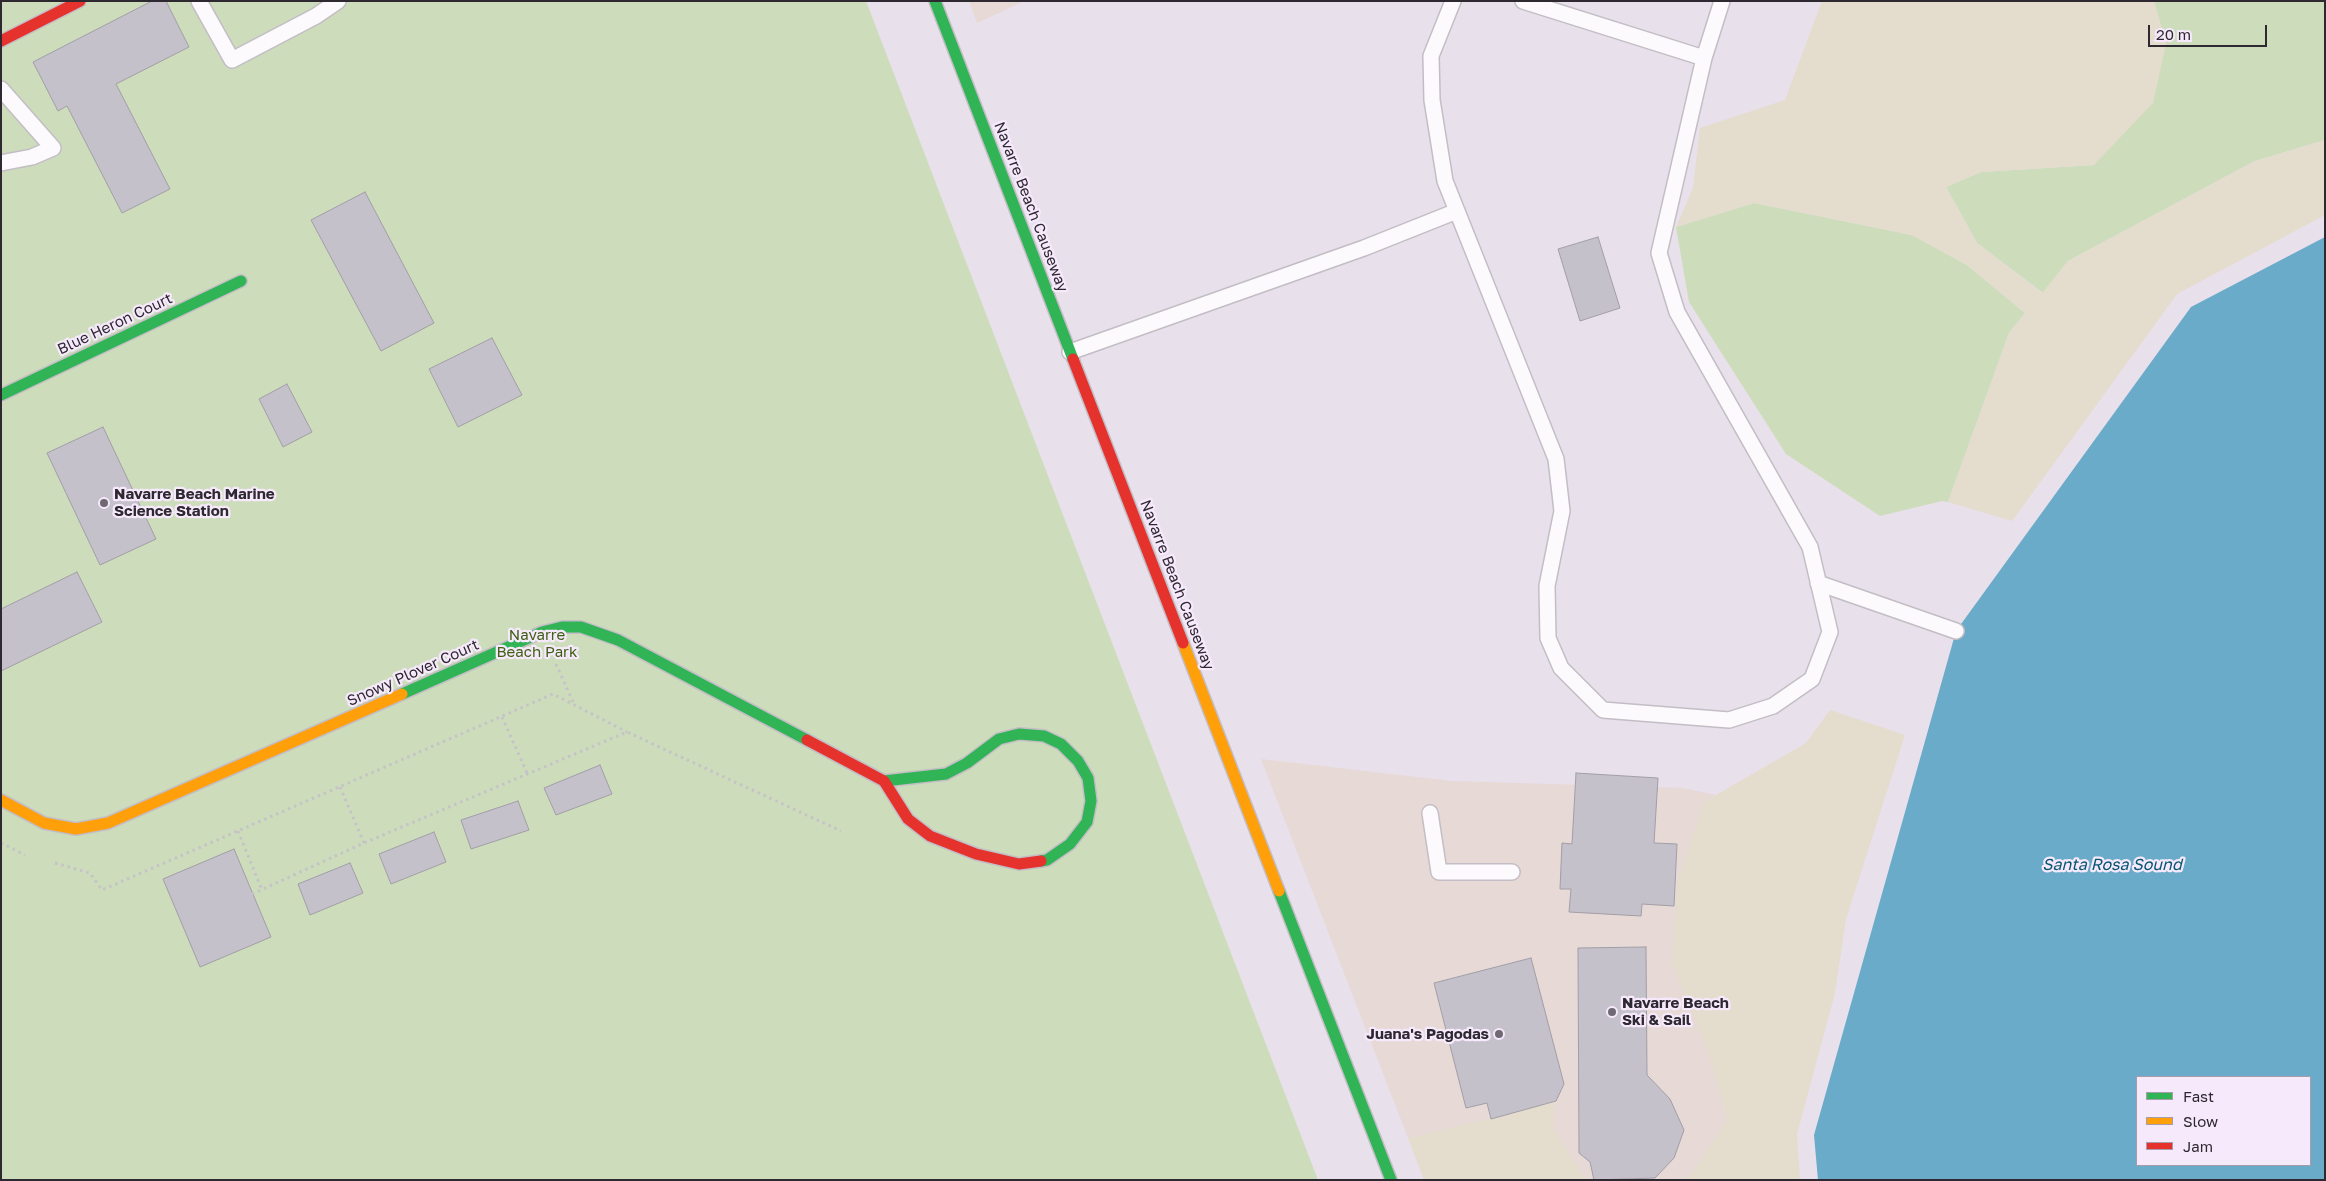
<!DOCTYPE html>
<style>
body{margin:0}
#map{position:relative;width:2326px;height:1181px;overflow:hidden;background:#e8e0eb;font-family:"Golos Text",sans-serif}
canvas{display:block}
.frame{position:absolute;inset:0;border:2px solid #2e2930;pointer-events:none}
.legend{position:absolute;left:2136px;top:1076px;width:175px;height:90px;box-sizing:border-box;background:#f6e9fc;border:1px solid #a69caa;margin:0;padding:6px 9px;list-style:none;font-size:15px;color:#2e2930}
.legend li{display:flex;align-items:center;gap:10px;height:25px}
.legend b{width:25px;border:1px solid #a69caa}
.scale{position:absolute;left:2148px;top:25px;width:119px;height:22px;box-sizing:border-box;border:2px solid #2e2930;border-top:0;padding-left:6px;font-size:15px;line-height:18px;white-space:nowrap;color:#2e2930;-webkit-text-stroke:4px #f6e9fc;paint-order:stroke}
</style>
<div id="map">
<canvas width="2326" height="1181"></canvas>
<div class="frame"></div>
<ul class="legend">
<li><b style="height:6px;background:#30b455"></b>Fast</li>
<li><b style="height:6px;background:#ff9f0a"></b>Slow</li>
<li><b style="height:6px;background:#e5322d"></b>Jam</li>
</ul>
<div class="scale">20 m</div>
</div>
<script>
const context = document.querySelector('canvas').getContext('2d');
context.lineJoin = 'round';
function fillPath(path, color) {
  context.fillStyle = color;
  context.fill(path, 'evenodd');
}
function shape(rows) {
  const path = new Path2D();
  for (const r of rows) {
    path.moveTo(r[0], r[1]);
    for (let i = 2; i < r.length; i += 2) path.lineTo(r[i], r[i + 1]);
  }
  return path;
}
function trace(path, color, width, dash) {
  context.strokeStyle = color;
  context.lineWidth = width;
  context.lineCap = dash ? 'butt' : 'round';
  context.setLineDash(dash || []);
  context.stroke(path);
}
function drawText(font, color, halo, rows, align = 'center') {
  context.font = font + ' "Golos Text",sans-serif';
  context.lineWidth = 4.5;
  context.setLineDash([]);
  context.textBaseline = 'middle';
  context.strokeStyle = halo;
  context.fillStyle = color;
  for (const [text, x, y, turn = 0] of rows) {
    context.save();
    context.translate(x, y);
    context.rotate((+turn || 0) * Math.PI / 180);
    context.textAlign = isNaN(turn) ? turn : align;
    if (halo) context.strokeText(text, 0, 0);
    context.fillText(text, 0, 0);
    context.restore();
  }
}
fillPath(shape([
 [969,1,1025,1,977,23],
 [1261,759,1452,781,1683,788,1716,795,1704,802,1708,1051,1727,1120,1687,1180,1586,1180,1553,1127,1555,1102,1408,1138]
]), '#e7d9d6');
fillPath(shape([
 [1,1,866,1,1318,1180,1,1180],
 [2154,1,2325,1,2325,140,2255,161,2068,261,2043,293,1977,243,1946,187,1981,172,2094,165,2166,44],
 [1754,203,1912,235,1967,265,2025,313,2009,333,1948,502,1942,501,1880,516,1786,454,1689,302,1676,227]
]), '#cdddbb');
fillPath(shape([
 [1822,1,2154,1,2166,44,2153,103,2094,165,1981,172,1946,187,1977,243,2042,293,2068,261,2255,161,2325,140,2325,215,2177,294,2012,521,1948,502,2009,333,2025,313,1967,265,1912,235,1754,203,1676,227,1693,188,1700,128,1785,100],
 [1830,710,1905,735,1846,919,1835,993,1797,1134,1800,1180,1687,1180,1727,1120,1708,1051,1672,965,1677,882,1704,802,1806,743],
 [1555,1102,1553,1127,1586,1180,1424,1180,1408,1138]
]), '#e4dccc');
fillPath(shape([
 [2325,237,2325,1180,1818,1180,1814,1135,1956,631,2191,307],
 [2137,1077,2310,1077,2310,1165,2137,1165]
]), '#69abc9');
const building = shape([
 [152,1,166,1,189,47,116,84,170,189,122,213,67,106,58,111,33,62,152,1],
 [365,192,434,323,381,351,311,220,365,192],
 [1598,237,1620,308,1580,321,1558,249,1598,237],
 [492,338,522,395,458,427,429,369,492,338],
 [287,384,312,432,283,447,259,399,287,384],
 [103,427,156,539,100,565,47,453,103,427],
 [77,572,102,622,1,671,1,609,77,572],
 [600,765,612,794,556,815,544,788,600,765],
 [1576,773,1658,778,1654,843,1677,844,1674,906,1642,904,1641,916,1569,912,1571,889,1560,889,1562,843,1572,844,1576,773],
 [518,801,529,830,471,849,461,820,518,801],
 [434,832,446,862,391,884,379,854,434,832],
 [234,849,271,937,200,967,163,879,234,849],
 [350,863,363,893,310,915,298,884,350,863],
 [1646,947,1647,1075,1670,1099,1684,1130,1674,1158,1655,1178,1594,1180,1590,1162,1579,1153,1578,948,1646,947],
 [1531,958,1564,1084,1556,1101,1491,1119,1487,1103,1466,1108,1434,983,1531,958]
]);
fillPath(building, '#c5c1cb');
trace(building, '#a29ea7', 1);
const lane = shape([
 [199,1,232,60,316,16,338,1],
 [1453,1,1431,56,1432,100,1445,181,1556,459,1562,511,1547,586,1548,638,1561,668,1603,710,1729,720,1773,706,1812,679,1830,632,1810,547,1677,312,1659,253,1704,58,1523,1],
 [1704,58,1722,1],
 [1,89,53,148,32,157,1,163],
 [1070,352,1364,248,1457,211],
 [1818,583,1956,631],
 [1430,813,1439,872,1512,872]
]);
const fast = shape([
 [935,1,1073,359],
 [1,395,241,281],
 [402,694,542,632,562,627,581,627,618,640,807,740],
 [884,781,946,774,967,763,999,739,1019,734,1044,736,1061,744,1078,761,1088,778,1091,801,1087,822,1070,844,1047,860,1041,861],
 [1279,891,1391,1180]
]);
const slow = shape([
 [1183,643,1279,891],
 [1,800,44,823,76,829,108,823,402,694]
]);
const jam = shape([
 [1,41,80,1],
 [1073,359,1183,643],
 [807,740,884,781,908,819,930,836,976,854,1019,864,1041,861]
]);
trace(lane, '#c3bdc5', 18);
trace(fast, '#c3bdc5', 14);
trace(slow, '#c3bdc5', 14);
trace(jam, '#c3bdc5', 14);
trace(shape([
 [556,664,574,704],
 [502,717,527,773],
 [340,787,364,843],
 [238,831,262,890],
 [1,843,25,855],
 [55,863,90,873,102,890,553,694,627,732],
 [252,894,364,843,627,732,841,831]
]), '#c5c3c7', 3, [2.5, 4]);
trace(lane, '#fcfafc', 15);
trace(fast, '#30b455', 11);
trace(slow, '#ff9f0a', 11);
trace(jam, '#e5322d', 11);
for (const [x, y, r, color] of [
 [104,503,5,"#6f6971"],
 [1612,1012,5,"#6f6971"],
 [1499,1034,5,"#6f6971"]
]) {
  const dot = new Path2D();
  dot.arc(x, y, r, 0, 2 * Math.PI);
  context.fillStyle = color;
  context.fill(dot);
  trace(dot, '#f6e9fc', 2);
}
drawText('15px', '#2e2930', '#f6e9fc', [
 ["Navarre Beach Causeway",1031,207,69],
 ["Blue Heron Court",115,324,-25],
 ["Navarre Beach Causeway",1177,585,69],
 ["Snowy Plover Court",413,673,-24]
]);
drawText('bold 15px', '#2e2930', '#f6e9fc', [
 ["Navarre Beach Marine",114,494],
 ["Science Station",114,511],
 ["Navarre Beach",1622,1003],
 ["Ski & Sail",1622,1020],
 ["Juana's Pagodas",1489,1034,"right"]
], 'left');
drawText('15px', '#3e5e12', '#f6e9fc', [
 ["Navarre",537,635],
 ["Beach Park",537,652]
]);
drawText('italic 16px', '#065671', '#f6e9fc', [
 ["Santa Rosa Sound",2112,865]
]);
</script>
